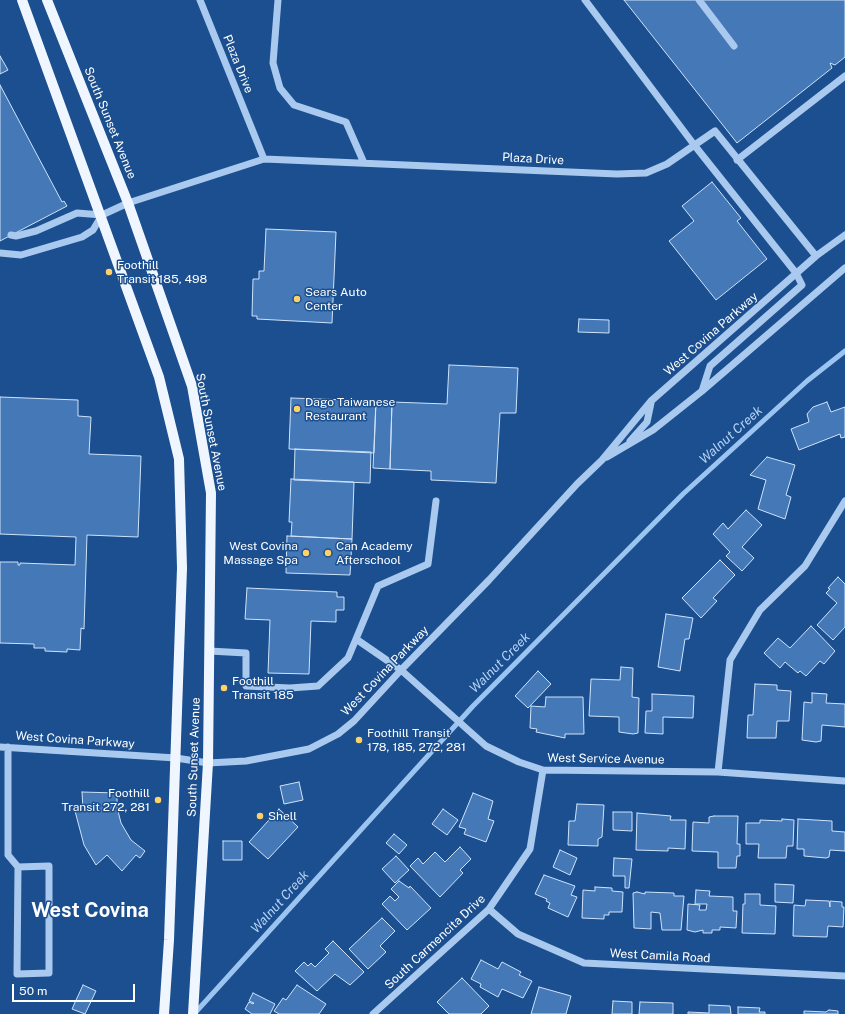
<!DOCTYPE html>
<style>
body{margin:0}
#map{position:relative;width:845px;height:1014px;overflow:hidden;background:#1b4f8f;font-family:"Public Sans",sans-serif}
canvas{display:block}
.scale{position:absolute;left:12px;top:984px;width:123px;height:18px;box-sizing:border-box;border:2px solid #fff;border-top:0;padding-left:5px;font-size:12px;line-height:14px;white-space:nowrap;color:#fff;-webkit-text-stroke:3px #1b4f8f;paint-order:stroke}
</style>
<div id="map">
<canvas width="845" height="1014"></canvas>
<div class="scale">50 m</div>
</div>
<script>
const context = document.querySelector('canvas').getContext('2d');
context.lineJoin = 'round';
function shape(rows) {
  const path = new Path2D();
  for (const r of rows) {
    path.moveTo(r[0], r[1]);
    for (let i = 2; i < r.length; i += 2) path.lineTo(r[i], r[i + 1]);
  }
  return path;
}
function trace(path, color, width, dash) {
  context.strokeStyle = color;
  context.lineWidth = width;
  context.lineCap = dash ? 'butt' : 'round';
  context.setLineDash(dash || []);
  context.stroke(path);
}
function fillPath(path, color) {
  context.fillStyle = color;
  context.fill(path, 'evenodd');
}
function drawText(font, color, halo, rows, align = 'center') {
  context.font = font + ' "Public Sans",sans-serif';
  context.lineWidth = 3;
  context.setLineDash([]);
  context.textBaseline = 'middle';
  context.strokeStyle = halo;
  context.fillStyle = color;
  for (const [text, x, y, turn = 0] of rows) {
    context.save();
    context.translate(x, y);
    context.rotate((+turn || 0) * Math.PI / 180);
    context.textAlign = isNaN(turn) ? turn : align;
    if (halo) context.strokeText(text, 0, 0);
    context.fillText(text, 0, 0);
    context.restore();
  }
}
trace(shape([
 [195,1013,473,706,683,494,807,381,845,351]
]), '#9cc4f0', 5);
const building = shape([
 [624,0,845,0,845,57,835,65,830,63,832,68,737,143,624,0],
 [0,56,8,70,0,74,0,56],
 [0,85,62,202,64,201,67,206,0,241,0,85],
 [712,182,741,218,737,221,767,259,716,300,669,241,694,221,682,206,712,182],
 [266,229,336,232,332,323,257,319,257,316,252,316,253,279,259,279,259,271,264,271,266,229],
 [579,319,609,320,609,333,578,332,579,319],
 [449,365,518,368,516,413,500,413,496,483,431,480,431,471,390,469,392,402,447,404,449,365],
 [0,397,78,400,78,416,91,417,89,454,141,456,138,537,87,535,84,629,81,628,80,650,67,649,67,652,45,651,45,648,34,648,34,644,0,643,0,562,18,562,18,565,20,565,20,563,75,565,76,537,0,534,0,397],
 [291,398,376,401,374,453,289,449,291,398],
 [376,401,392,402,390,469,373,468,376,401],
 [827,402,831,412,845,407,845,437,841,438,840,434,799,450,791,429,809,422,807,414,813,407,827,402],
 [295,449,371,452,370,483,294,480,295,449],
 [767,457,795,465,786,495,791,497,785,519,758,509,766,480,750,475,767,457],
 [291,479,354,482,352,539,291,536,292,522,289,522,291,479],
 [746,510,762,525,742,547,754,558,742,571,726,556,730,552,713,534,723,523,728,529,746,510],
 [287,536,352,539,350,575,286,573,287,536],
 [720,560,735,575,713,598,717,601,701,618,682,598,720,560],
 [838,577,845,584,845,627,833,640,817,625,837,603,826,593,830,589,828,588,838,577],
 [247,588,337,592,337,597,344,597,344,610,336,610,336,622,311,621,309,674,268,673,270,620,245,619,247,588],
 [666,614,693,618,689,639,685,639,680,671,658,667,666,614],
 [811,626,835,651,824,664,820,661,806,676,800,671,798,673,785,662,780,668,764,653,778,638,790,648,811,626],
 [621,667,633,668,632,697,639,698,638,733,633,734,619,732,619,717,589,716,591,679,620,680,621,667],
 [538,671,551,684,528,708,515,696,538,671],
 [755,684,777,685,777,690,791,691,789,721,777,721,776,738,747,738,748,715,753,715,755,684],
 [812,693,827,694,826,703,845,704,845,727,822,725,821,741,816,742,802,740,804,702,812,703,812,693],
 [652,694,694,696,693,718,663,717,663,734,645,733,646,711,652,711,652,694],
 [546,697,583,697,584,734,565,734,565,738,536,732,537,729,530,728,531,706,545,707,546,697],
 [299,782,303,800,284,804,280,786,299,782],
 [82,792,117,793,117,807,121,823,131,840,145,851,140,858,136,855,122,871,107,855,96,865,84,845,75,811,83,809,82,792],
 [473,793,493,801,488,819,494,821,486,842,464,834,466,829,459,827,473,793],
 [577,804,604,805,602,837,598,839,598,846,568,845,569,821,575,821,577,804],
 [279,809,298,827,268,859,249,842,279,809],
 [443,809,458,820,447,835,432,824,443,809],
 [613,812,632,812,632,831,613,830,613,812],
 [637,813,671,816,670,820,686,820,685,849,668,848,668,851,636,850,637,813],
 [714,816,738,816,737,844,740,844,740,856,737,856,736,868,718,868,718,852,692,851,693,822,709,823,709,817,714,816],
 [782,819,794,820,793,846,787,846,786,858,758,858,759,844,746,844,746,823,760,823,760,820,782,821,782,819],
 [798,819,832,821,832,831,845,832,845,851,830,850,829,857,826,858,804,856,804,849,797,849,798,819],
 [394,834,407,845,399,854,386,843,394,834],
 [223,841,242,841,242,860,223,860,223,841],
 [460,847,471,859,460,870,463,873,440,897,410,866,418,858,423,864,435,852,445,862,460,847],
 [560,850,577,858,570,875,553,867,560,850],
 [396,856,409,870,395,883,382,869,396,856],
 [614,858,632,859,629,888,625,888,625,876,613,876,614,858],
 [544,875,575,886,571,895,577,897,568,917,548,908,550,903,546,901,547,899,535,894,544,875],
 [399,881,409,888,410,886,431,908,407,930,382,904,390,896,395,901,399,897,391,889,399,881],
 [775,884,794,885,793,903,775,902,775,884],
 [595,887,612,888,612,891,623,892,622,912,609,912,609,915,604,915,604,919,582,918,583,890,595,891,595,887],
 [696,890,710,891,709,896,733,897,733,911,737,911,736,928,720,927,720,930,712,930,712,933,703,933,703,930,695,932,687,930,688,904,700,905,699,910,706,910,707,904,695,904,696,890],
 [637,892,645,894,645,892,674,893,674,896,684,896,681,930,662,930,660,913,651,912,651,929,634,928,633,893,637,892],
 [745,894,760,894,760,905,776,906,775,934,742,933,743,904,745,904,745,894],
 [806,900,829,901,830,907,830,901,842,902,842,907,844,907,843,927,828,926,827,937,793,936,794,905,805,906,806,900],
 [382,918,395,931,380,946,386,952,368,969,349,949,382,918],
 [333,941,364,972,350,985,335,974,317,991,295,971,304,962,308,966,311,963,315,967,329,953,325,949,333,941],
 [481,960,498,969,502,962,521,972,519,975,532,981,523,998,502,989,498,997,480,987,481,984,471,979,481,960],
 [462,978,489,1006,481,1014,449,1014,437,1002,462,978],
 [83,985,96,991,85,1014,72,1009,83,985],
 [297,985,326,1004,319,1014,279,1014,274,1011,283,998,286,1000,297,985],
 [539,987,571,996,566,1014,531,1014,539,987],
 [253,993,275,1004,270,1014,252,1014,245,1009,249,1002,253,1004,254,1003,249,1001,253,993],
 [613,1001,632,1002,632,1014,612,1014,613,1001],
 [640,1002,673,1003,673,1014,639,1014,640,1002],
 [709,1005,730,1006,731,1014,688,1014,688,1012,709,1013,709,1005],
 [738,1007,760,1008,759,1012,765,1012,765,1014,738,1014,738,1007],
 [829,1010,838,1011,838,1014,804,1014,804,1011,826,1012,829,1010]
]);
fillPath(building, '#4478b7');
trace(building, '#cfe3fa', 1);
trace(shape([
 [200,0,264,159],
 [278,0,273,63,280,88,294,105,346,122,364,163],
 [585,0,695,146,796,273,802,285,710,366,702,391],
 [699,0,734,46],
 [737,160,845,76],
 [102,215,128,203,264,159,617,174,646,173,667,164,715,131,816,256],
 [11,235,16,236,36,231,77,213,102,215],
 [0,253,21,255,82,237,93,230,102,215],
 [630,441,647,422,651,403],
 [607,457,653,430,702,391,845,268],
 [356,639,378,586,428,564,436,501],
 [209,651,246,653,246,686,290,688,318,686,348,658,356,639,401,670,486,746,519,762,543,770,718,772,845,781],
 [0,747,176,758,208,763,246,761,309,749,338,734,354,721,401,670,489,580,577,484,602,460,651,401,816,256,845,235],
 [8,747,8,855,18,867,17,974,49,973,49,866,18,867],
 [718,772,730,660,760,610,805,566,845,501],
 [489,909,518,934,584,963,845,976],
 [373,1014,489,909,530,849,543,770]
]), '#a9c9ee', 7);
trace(shape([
 [22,0,159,377,179,459,182,568,169,940,164,1014],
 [47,0,128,203,192,386,211,493,208,763,193,1014]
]), '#f0f6ff', 10);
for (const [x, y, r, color] of [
 [109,272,4,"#ffd166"],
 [297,299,4,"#ffd166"],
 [297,409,4,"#ffd166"],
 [306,553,4,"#ffd166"],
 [328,553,4,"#ffd166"],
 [224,688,4,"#ffd166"],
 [359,740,4,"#ffd166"],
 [158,800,4,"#ffd166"],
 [260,816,4,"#ffd166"]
]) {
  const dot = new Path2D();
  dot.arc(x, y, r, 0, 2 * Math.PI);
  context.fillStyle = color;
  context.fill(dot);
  trace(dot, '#1b4f8f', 1.5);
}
drawText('12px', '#fff', '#1b4f8f', [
 ["Plaza Drive",238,64,68],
 ["South Sunset Avenue",110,123,68],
 ["Plaza Drive",533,159,3],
 ["West Covina Parkway",711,334,-41],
 ["South Sunset Avenue",211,432,79],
 ["West Covina Parkway",385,671,-46],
 ["West Covina Parkway",75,740,4],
 ["South Sunset Avenue",194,757,-88],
 ["West Service Avenue",606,759,1],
 ["South Carmencita Drive",435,942,-43],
 ["West Camila Road",660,956,3]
]);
drawText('12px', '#fff', '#1b4f8f', [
 ["Foothill",117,265],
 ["Transit 185, 498",117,279],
 ["Sears Auto",305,292],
 ["Center",305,306],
 ["Dago Taiwanese",305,402],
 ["Restaurant",305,416],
 ["West Covina",298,546,"right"],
 ["Massage Spa",298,560,"right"],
 ["Can Academy",336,546],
 ["Afterschool",336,560],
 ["Foothill",232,681],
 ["Transit 185",232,695],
 ["Foothill Transit",367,733],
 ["178, 185, 272, 281",367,747],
 ["Foothill",150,793,"right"],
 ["Transit 272, 281",150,807,"right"],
 ["Shell",268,816]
], 'left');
drawText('italic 13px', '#b5d3f5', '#1b4f8f', [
 ["Walnut Creek",731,435,-42],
 ["Walnut Creek",500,663,-45],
 ["Walnut Creek",280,902,-48]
]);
drawText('bold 20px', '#fff', '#1b4f8f', [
 ["West Covina",90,911]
]);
</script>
